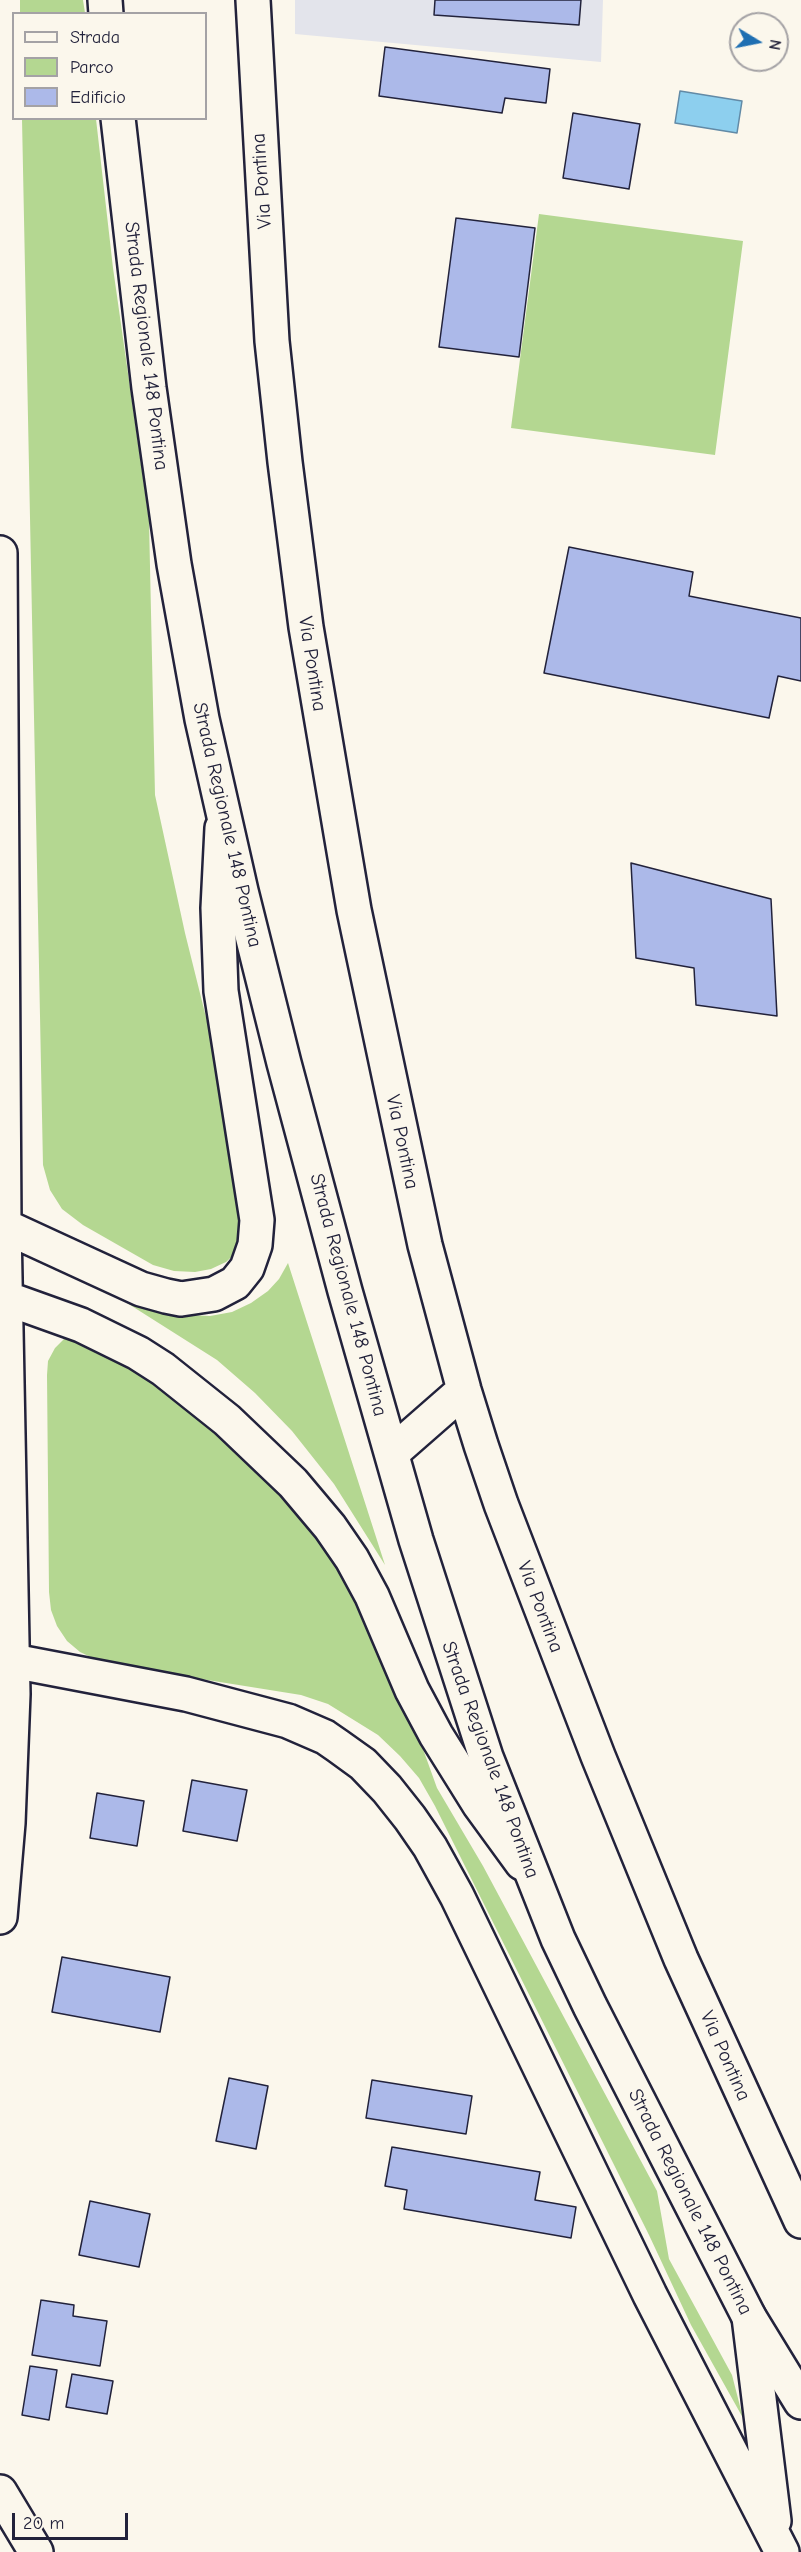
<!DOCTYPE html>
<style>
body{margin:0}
#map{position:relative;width:801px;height:2552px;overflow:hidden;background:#fbf7ec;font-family:"Comic Neue",sans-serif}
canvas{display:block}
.legend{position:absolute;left:12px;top:12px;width:195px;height:108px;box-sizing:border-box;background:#fbf7ec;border:2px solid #a4a2a5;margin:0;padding:8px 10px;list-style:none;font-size:18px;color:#22223b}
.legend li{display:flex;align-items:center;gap:12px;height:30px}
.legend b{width:30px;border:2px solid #a4a2a5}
.north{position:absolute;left:729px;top:12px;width:60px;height:60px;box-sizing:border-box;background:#fbf7ec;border:2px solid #a4a2a5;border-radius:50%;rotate:100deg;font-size:16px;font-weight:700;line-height:24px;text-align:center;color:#22223b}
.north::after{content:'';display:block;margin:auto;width:21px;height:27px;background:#1f6fb2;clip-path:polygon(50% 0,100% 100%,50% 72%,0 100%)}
.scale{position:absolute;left:12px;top:2513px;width:116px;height:27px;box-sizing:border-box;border:3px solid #22223b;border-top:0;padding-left:8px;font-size:18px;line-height:21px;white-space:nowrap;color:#22223b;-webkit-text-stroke:4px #fbf7ec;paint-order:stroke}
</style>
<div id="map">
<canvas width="801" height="2552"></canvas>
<ul class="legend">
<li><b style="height:8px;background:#fbf7ec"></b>Strada</li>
<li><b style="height:16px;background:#b4d791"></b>Parco</li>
<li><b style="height:16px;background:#acb9e9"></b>Edificio</li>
</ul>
<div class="north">N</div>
<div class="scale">20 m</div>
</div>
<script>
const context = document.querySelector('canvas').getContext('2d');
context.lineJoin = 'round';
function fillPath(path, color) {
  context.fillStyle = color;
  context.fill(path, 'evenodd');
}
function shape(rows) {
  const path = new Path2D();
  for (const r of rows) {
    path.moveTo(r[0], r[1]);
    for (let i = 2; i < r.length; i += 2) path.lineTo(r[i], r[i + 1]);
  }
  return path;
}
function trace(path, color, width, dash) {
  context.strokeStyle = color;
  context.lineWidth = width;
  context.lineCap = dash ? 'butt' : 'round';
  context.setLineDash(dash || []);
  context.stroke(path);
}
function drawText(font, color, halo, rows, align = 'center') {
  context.font = font + ' "Comic Neue",sans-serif';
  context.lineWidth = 4.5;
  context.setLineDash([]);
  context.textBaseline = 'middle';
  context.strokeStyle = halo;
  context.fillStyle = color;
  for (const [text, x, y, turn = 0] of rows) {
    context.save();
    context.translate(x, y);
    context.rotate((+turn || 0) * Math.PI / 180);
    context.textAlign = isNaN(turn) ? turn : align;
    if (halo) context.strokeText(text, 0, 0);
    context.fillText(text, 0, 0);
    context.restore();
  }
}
fillPath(shape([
 [295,0,603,0,601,62,295,34]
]), '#e3e4eb');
fillPath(shape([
 [20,0,83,0,85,13,20,13],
 [22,119,96,119,113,268,149,521,155,795,185,933,253,1206,238,1251,226,1262,211,1269,195,1272,174,1271,153,1265,83,1225,62,1209,50,1190,43,1165],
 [539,214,743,241,715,455,511,428],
 [288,1263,385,1565,334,1484,292,1431,255,1393,217,1360,97,1284,187,1315,210,1316,232,1312,251,1303,268,1291,279,1279],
 [77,1333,95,1335,287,1483,383,1638,437,1788,483,1866,657,2191,669,2259,732,2375,743,2418,691,2325,649,2235,435,1806,419,1778,400,1756,378,1735,328,1704,301,1695,120,1666,97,1660,80,1652,67,1641,57,1626,51,1610,49,1592,47,1375,48,1361,55,1348,64,1339]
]), '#b4d791');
const water = shape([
 [680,91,742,101,737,133,675,123,680,91]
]);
fillPath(water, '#8dcfee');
trace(water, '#628aa6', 1.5);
const building = shape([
 [435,0,581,0,579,25,434,15,435,0],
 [385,47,550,69,546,103,505,98,502,113,379,96,385,47],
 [573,113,640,124,629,189,563,178,573,113],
 [456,218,535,228,519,357,439,347,456,218],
 [569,547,693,572,689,596,801,618,801,681,778,676,769,718,544,673,569,547],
 [631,863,771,899,777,1016,696,1005,694,968,636,958,631,863],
 [192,1780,247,1790,237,1841,183,1831,192,1780],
 [97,1793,144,1801,137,1846,90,1838,97,1793],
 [62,1957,170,1977,160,2032,52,2012,62,1957],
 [229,2078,268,2086,256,2149,216,2141,229,2078],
 [372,2080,472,2096,466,2134,366,2118,372,2080],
 [392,2147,540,2172,535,2200,576,2207,571,2238,404,2209,407,2190,385,2186,392,2147],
 [90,2201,150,2214,139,2267,79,2255,90,2201],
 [41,2300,74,2305,73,2316,107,2321,100,2366,32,2355,41,2300],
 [30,2366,57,2370,49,2420,22,2415,30,2366],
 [72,2374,113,2381,107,2414,66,2407,72,2374]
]);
fillPath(building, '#acb9e9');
trace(building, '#22223b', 1.5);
const minor = shape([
 [253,0,272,341,285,462,306,627,354,910,425,1245,464,1390,481,1445,501,1504,598,1756,681,1959,801,2221],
 [392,1453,464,1390],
 [13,1661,186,1694,288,1721,325,1737,338,1746,363,1764,387,1789,410,1818,430,1847,457,1896,650,2295,782,2552],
 [749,2317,774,2521],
 [0,2492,36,2552]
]);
const tertiary = shape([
 [0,553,4,1226,13,1694,8,1823,0,1917],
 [0,1224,141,1289,166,1296,181,1299,214,1294,235,1283,247,1268,255,1245,257,1220,221,991,218,908,222,828],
 [0,1296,81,1325,138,1353,163,1369,227,1420,293,1483,330,1527,352,1559,372,1596,412,1690,436,1735,479,1804,522,1863]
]);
const primary = shape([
 [105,0,106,14],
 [118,118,149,388,174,564,202,719,241,891,284,1063,345,1291,416,1540,486,1757,558,1939,590,2006,749,2317,801,2402]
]);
trace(minor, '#22223b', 38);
trace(tertiary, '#22223b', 38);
trace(primary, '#22223b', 38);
trace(minor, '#fbf7ec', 33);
trace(tertiary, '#fbf7ec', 33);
trace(primary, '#fbf7ec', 33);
drawText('20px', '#22223b', '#fbf7ec', [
 ["Via Pontina",262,181,-94],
 ["Strada Regionale 148 Pontina",146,346,83],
 ["Via Pontina",312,664,81],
 ["Strada Regionale 148 Pontina",227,825,77],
 ["Via Pontina",402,1142,78],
 ["Strada Regionale 148 Pontina",348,1295,75],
 ["Via Pontina",540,1607,69],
 ["Strada Regionale 148 Pontina",490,1760,70],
 ["Via Pontina",725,2056,66],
 ["Strada Regionale 148 Pontina",690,2202,63]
]);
</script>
